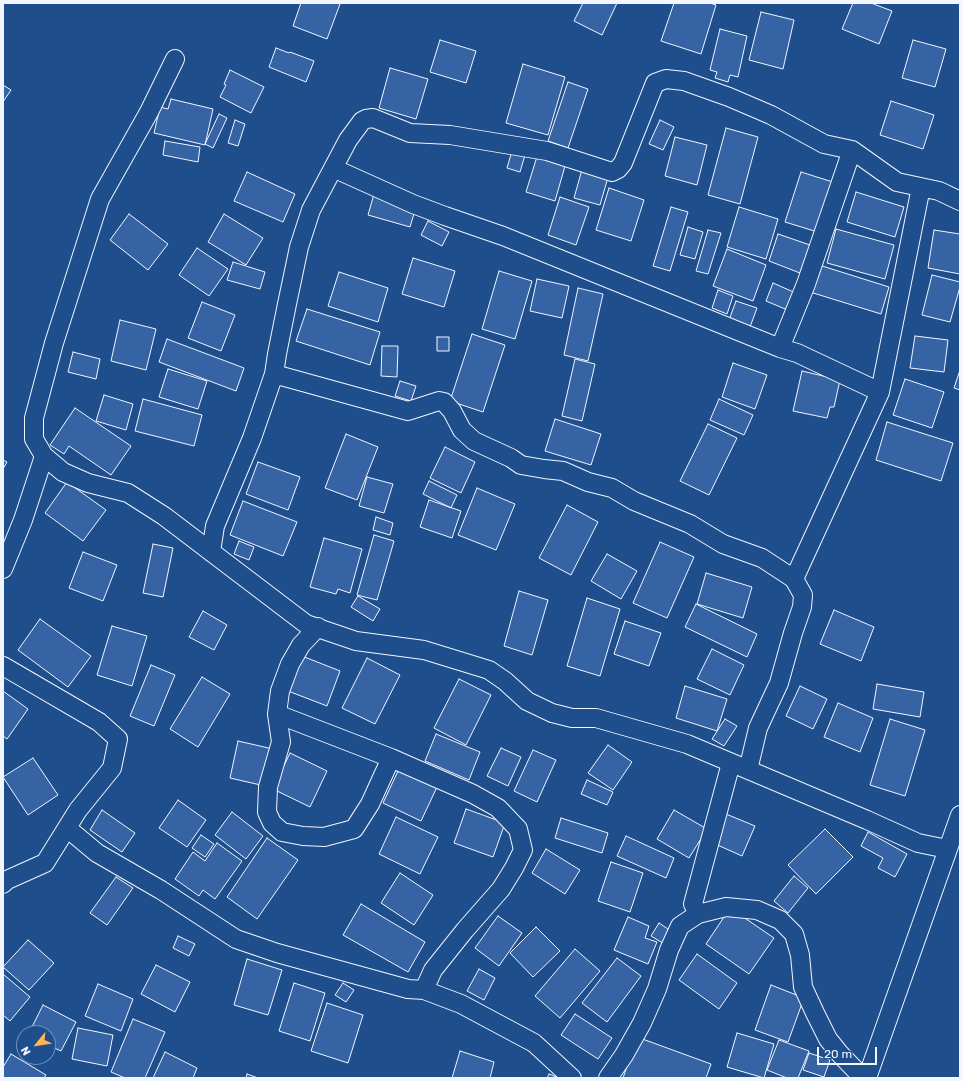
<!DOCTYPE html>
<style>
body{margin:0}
#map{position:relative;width:963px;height:1081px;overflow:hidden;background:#1f4e8c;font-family:Rubik,sans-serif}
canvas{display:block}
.frame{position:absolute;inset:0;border:4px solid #f2f6ff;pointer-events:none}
.north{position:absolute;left:16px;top:1025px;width:40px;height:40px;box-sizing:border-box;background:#1f4e8c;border:1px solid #7391ba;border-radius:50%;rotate:240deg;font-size:11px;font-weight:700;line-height:16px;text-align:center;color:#f2f6ff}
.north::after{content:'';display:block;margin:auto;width:14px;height:18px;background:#ffb74d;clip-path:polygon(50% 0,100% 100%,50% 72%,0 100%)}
.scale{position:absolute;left:817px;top:1047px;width:60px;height:18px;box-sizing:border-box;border:2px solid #f2f6ff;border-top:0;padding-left:5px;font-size:12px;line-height:14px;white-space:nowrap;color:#f2f6ff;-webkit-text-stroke:3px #1f4e8c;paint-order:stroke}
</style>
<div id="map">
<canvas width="963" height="1081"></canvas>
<div class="frame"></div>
<div class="north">N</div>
<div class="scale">20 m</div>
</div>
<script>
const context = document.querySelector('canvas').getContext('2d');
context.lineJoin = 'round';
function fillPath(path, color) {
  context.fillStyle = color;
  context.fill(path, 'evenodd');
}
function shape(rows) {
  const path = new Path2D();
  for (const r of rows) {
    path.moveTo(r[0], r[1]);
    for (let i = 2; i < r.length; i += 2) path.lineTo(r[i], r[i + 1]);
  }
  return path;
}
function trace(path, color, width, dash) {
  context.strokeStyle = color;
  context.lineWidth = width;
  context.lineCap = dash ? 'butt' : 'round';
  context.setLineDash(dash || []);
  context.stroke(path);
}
const building = shape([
 [301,3,336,3,340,4,327,39,293,26,301,3],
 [583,3,617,3,602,35,574,21,583,3],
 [674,3,710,3,716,5,701,54,661,41,674,3],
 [853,3,871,3,892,11,879,44,842,29,853,3],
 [761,12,794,20,783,69,749,60,761,12],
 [720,29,747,36,738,77,730,75,728,82,715,78,717,72,710,70,720,29],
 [440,40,476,51,466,83,430,72,440,40],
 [913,40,946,49,935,87,902,78,913,40],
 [276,48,289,53,290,52,314,61,306,82,269,67,276,48],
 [523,64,565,77,548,135,506,123,523,64],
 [390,68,428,79,416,119,379,108,390,68],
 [230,70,264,87,251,113,220,97,226,85,224,84,230,70],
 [568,82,588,89,568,148,548,141,568,82],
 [3,85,11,90,3,102,3,85],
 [171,99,213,109,205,145,154,133,160,107,168,109,171,99],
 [891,101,934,115,923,149,880,135,891,101],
 [219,114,227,118,213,148,205,144,219,114],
 [235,120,245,124,238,146,228,143,235,120],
 [660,120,674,127,663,150,649,144,660,120],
 [726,128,758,137,740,204,708,195,726,128],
 [675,137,707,145,697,185,665,176,675,137],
 [165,141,200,147,198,162,163,155,165,141],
 [539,150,567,159,555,201,526,192,539,150],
 [512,151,525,155,520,172,507,168,512,151],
 [583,166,609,174,600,205,574,198,583,166],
 [247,172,295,194,283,222,234,201,247,172],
 [801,172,836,183,821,233,785,222,801,172],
 [609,188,644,200,631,241,596,230,609,188],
 [856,192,904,207,895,237,847,222,856,192],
 [374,194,416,207,410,227,368,215,374,194],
 [560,197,589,207,576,245,548,235,560,197],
 [671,207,688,212,670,271,653,266,671,207],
 [739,207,778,219,766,259,727,247,739,207],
 [129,214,168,244,148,270,110,240,129,214],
 [224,214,263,238,246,265,208,242,224,214],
 [428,221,449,232,442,246,421,235,428,221],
 [688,227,703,232,695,259,680,255,688,227],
 [836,229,894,245,885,279,827,263,836,229],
 [708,230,721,233,708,274,696,271,708,230],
 [934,230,960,234,960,274,928,268,934,230],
 [778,234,810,245,800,273,769,261,778,234],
 [197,248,228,269,209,296,179,275,197,248],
 [727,249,766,265,753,301,713,286,727,249],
 [413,258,455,271,444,307,402,294,413,258],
 [233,262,265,272,260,289,227,280,233,262],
 [819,265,889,287,881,314,810,292,819,265],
 [499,271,532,281,515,339,482,329,499,271],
 [339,272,388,288,378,322,328,306,339,272],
 [932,275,960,282,960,287,950,322,922,315,932,275],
 [537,279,569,286,562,318,530,311,537,279],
 [773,283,798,294,790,311,766,301,773,283],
 [578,288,603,294,588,361,564,355,578,288],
 [718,290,733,296,727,314,712,308,718,290],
 [736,301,757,308,750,327,729,320,736,301],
 [202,302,235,315,221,351,188,338,202,302],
 [307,309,380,332,370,365,296,341,307,309],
 [120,320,156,329,146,370,111,361,120,320],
 [472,334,505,345,483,412,450,401,472,334],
 [915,336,948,340,944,372,910,368,915,336],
 [437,337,449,337,449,351,437,351,437,337],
 [167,339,244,368,236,391,159,362,167,339],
 [382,346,398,346,397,377,381,376,382,346],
 [73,352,100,359,96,379,68,372,73,352],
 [575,359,595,364,582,421,562,416,575,359],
 [733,363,767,375,755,409,722,397,733,363],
 [168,369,207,381,198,409,159,397,168,369],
 [960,370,960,390,954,388,960,370],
 [802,371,840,380,834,407,830,407,827,418,793,411,802,371],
 [905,379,944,392,932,428,893,415,905,379],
 [400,381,416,386,411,401,395,396,400,381],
 [104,395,133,404,126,430,96,421,104,395],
 [143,399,202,415,194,446,135,431,143,399],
 [719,399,753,415,744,435,710,420,719,399],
 [75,408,131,446,111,475,69,446,64,454,50,445,75,408],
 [555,419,601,434,591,465,545,451,555,419],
 [887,422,953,443,941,481,876,460,887,422],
 [708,424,737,438,709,495,680,481,708,424],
 [346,434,378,447,357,500,325,488,346,434],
 [445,447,475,462,461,493,430,478,445,447],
 [3,460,7,462,3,469,3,460],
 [258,462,300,477,288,510,246,494,258,462],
 [367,477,393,484,384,513,359,506,367,477],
 [429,481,457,495,451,508,423,494,429,481],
 [67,482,106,510,83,541,45,513,67,482],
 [477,488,515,504,496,550,458,535,477,488],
 [429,500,461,511,452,538,420,527,429,500],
 [243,501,297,522,283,556,230,535,243,501],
 [567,505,598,522,571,575,539,558,567,505],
 [376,517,393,523,390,535,373,530,376,517],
 [374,535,394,541,377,600,357,595,374,535],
 [324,538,362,549,350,593,338,589,336,594,310,587,324,538],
 [239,541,254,547,249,560,234,554,239,541],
 [660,542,694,557,667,618,633,603,660,542],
 [153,544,173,548,163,597,143,593,153,544],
 [83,552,117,565,103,601,69,588,83,552],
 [607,554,637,571,621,599,591,581,607,554],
 [706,573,752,587,743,618,697,604,706,573],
 [519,591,548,600,532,655,504,646,519,591],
 [358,596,380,609,373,621,351,607,358,596],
 [587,598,620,609,600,676,567,666,587,598],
 [696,604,757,634,747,657,685,627,696,604],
 [834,610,874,627,861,661,820,644,834,610],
 [203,611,227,625,214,650,189,637,203,611],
 [40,619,91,656,68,687,18,650,40,619],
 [625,621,661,633,649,666,614,654,625,621],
 [112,626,147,636,132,686,97,675,112,626],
 [712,649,744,665,730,695,697,679,712,649],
 [302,656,340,671,327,706,288,691,302,656],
 [367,658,400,675,375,724,342,708,367,658],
 [151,665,175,675,154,726,130,716,151,665],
 [202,677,230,694,198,747,170,729,202,677],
 [459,679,491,695,466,745,434,728,459,679],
 [877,684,924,692,920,717,873,709,877,684],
 [685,686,727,699,717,731,676,718,685,686],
 [800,686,827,699,813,729,786,716,800,686],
 [3,691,28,709,7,739,3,736,3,691],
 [838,703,873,718,860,752,824,737,838,703],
 [725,719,737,726,724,746,712,739,725,719],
 [890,719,925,730,905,796,870,785,890,719],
 [436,734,480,752,469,780,425,761,436,734],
 [238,741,273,749,265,786,230,778,238,741],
 [608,745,632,762,613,790,588,773,608,745],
 [501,748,521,757,508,786,487,776,501,748],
 [533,750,556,760,537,802,514,791,533,750],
 [290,753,327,771,310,807,273,789,290,753],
 [33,758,58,795,28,815,3,777,33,758],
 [399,769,437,787,421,821,383,803,399,769],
 [587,780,613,792,607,805,581,794,587,780],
 [178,800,206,820,187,847,159,828,178,800],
 [466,809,505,823,493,857,454,843,466,809],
 [102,810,135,833,122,852,90,830,102,810],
 [674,810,707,829,689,858,657,839,674,810],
 [232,812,263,836,246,859,215,835,232,812],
 [726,814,755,826,742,856,713,843,726,814],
 [396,817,438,837,420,874,379,854,396,817],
 [561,818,608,833,602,853,555,838,561,818],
 [825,829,853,857,816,894,788,865,825,829],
 [868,832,907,854,895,877,878,868,883,858,861,846,868,832],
 [201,835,214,844,205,857,192,848,201,835],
 [626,836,674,858,666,878,617,856,626,836],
 [267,838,298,860,257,919,227,897,267,838],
 [217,843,242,861,215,899,203,890,199,896,175,879,193,852,205,861,217,843],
 [546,849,580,870,565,894,532,873,546,849],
 [611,862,643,873,630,912,598,901,611,862],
 [400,873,433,895,414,925,381,903,400,873],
 [794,876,808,888,788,913,774,901,794,876],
 [116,877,133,888,107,925,90,913,116,877],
 [361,904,425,942,408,972,343,935,361,904],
 [730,908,774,938,749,974,706,944,730,908],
 [498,916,522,933,499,966,475,948,498,916],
 [628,917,649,926,645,938,657,942,648,964,614,950,628,917],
 [659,923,674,933,666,945,651,936,659,923],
 [536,927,560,951,533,977,510,953,536,927],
 [178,936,195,944,189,956,173,948,178,936],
 [28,940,54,963,29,990,3,967,28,940],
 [575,949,600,971,560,1018,535,996,575,949],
 [697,954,737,983,719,1009,679,980,697,954],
 [617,958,641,976,607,1022,582,1003,617,958],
 [247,959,282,970,268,1015,234,1005,247,959],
 [156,965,190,982,175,1012,141,994,156,965],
 [479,969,495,978,484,1000,467,991,479,969],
 [3,974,30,997,10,1021,3,1015,3,974],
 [294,983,325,993,310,1041,279,1031,294,983],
 [343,983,354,990,346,1002,335,995,343,983],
 [98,984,133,999,121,1031,85,1016,98,984],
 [771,985,804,998,788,1042,755,1030,771,985],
 [327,1003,363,1015,348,1063,311,1051,327,1003],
 [43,1005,76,1022,61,1051,48,1045,48,1033,29,1033,43,1005],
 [575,1014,612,1038,598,1059,561,1035,575,1014],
 [133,1019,165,1032,145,1078,125,1078,111,1072,133,1019],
 [78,1028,113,1035,107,1066,72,1059,78,1028],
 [737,1033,774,1044,764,1078,727,1067,737,1033],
 [637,1037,711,1064,706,1078,623,1078,637,1037],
 [779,1040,809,1051,798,1078,787,1078,767,1070,779,1040],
 [460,1051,494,1062,490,1078,452,1078,460,1051],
 [165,1052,197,1068,193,1078,153,1078,165,1052],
 [809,1053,830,1060,824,1077,803,1070,809,1053],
 [11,1054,46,1075,44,1078,3,1078,3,1067,11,1054],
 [247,1074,258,1078,246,1078,247,1074],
 [549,1074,559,1078,547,1078,549,1074]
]);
fillPath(building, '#3563a3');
trace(building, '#f2f6ff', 1);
const minor = shape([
 [175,59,149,112,100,199,54,343,34,418,34,439,44,456,63,472,88,483,128,493,164,516,306,624,356,641,424,650,489,670,505,681,527,701,552,713,572,718,596,718,687,744,867,820,918,843,947,849],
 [333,168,413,204,445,216,503,236,780,348,797,353,880,392],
 [780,348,806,284,852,150],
 [274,374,408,411,439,401,444,402,452,411,462,430,474,441,511,458,521,465,544,469,563,471,588,482,612,488,634,501,690,524,723,544,762,558,794,579,803,595,802,607,793,633,779,683,758,728,748,770],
 [211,552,215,526,252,438,274,374,277,354,287,304,299,247,311,210,348,140,362,121,366,119,373,118,410,133,450,135,547,151,612,172,618,169,623,163,655,83,666,79,684,81,729,97,771,115,824,144,852,150,897,182,939,191,960,201],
 [3,569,23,520,44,456],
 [794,579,880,392,921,187],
 [318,627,301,645,290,664,280,691,277,714,281,742,268,787,267,812,272,823,282,832,303,836,324,837,354,829,370,804,391,758],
 [3,666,99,722,118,739,112,768,78,810,45,863,7,880,3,884],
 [277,714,391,758,473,794,498,808,518,829,523,850,514,868,501,889,465,930,433,970,424,990],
 [67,828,97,853,161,890,236,939,277,953,408,989,424,990,461,1004,534,1043,572,1078],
 [698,914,693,904,731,763],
 [608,1078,624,1055,642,1023,657,989,669,950,680,926,698,914,726,907,757,910,780,920,794,934,800,955,803,987,815,1013,828,1039,840,1054,863,1078],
 [867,1078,960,815]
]);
trace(minor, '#f2f6ff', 20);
trace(minor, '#1f4e8c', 18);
</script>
